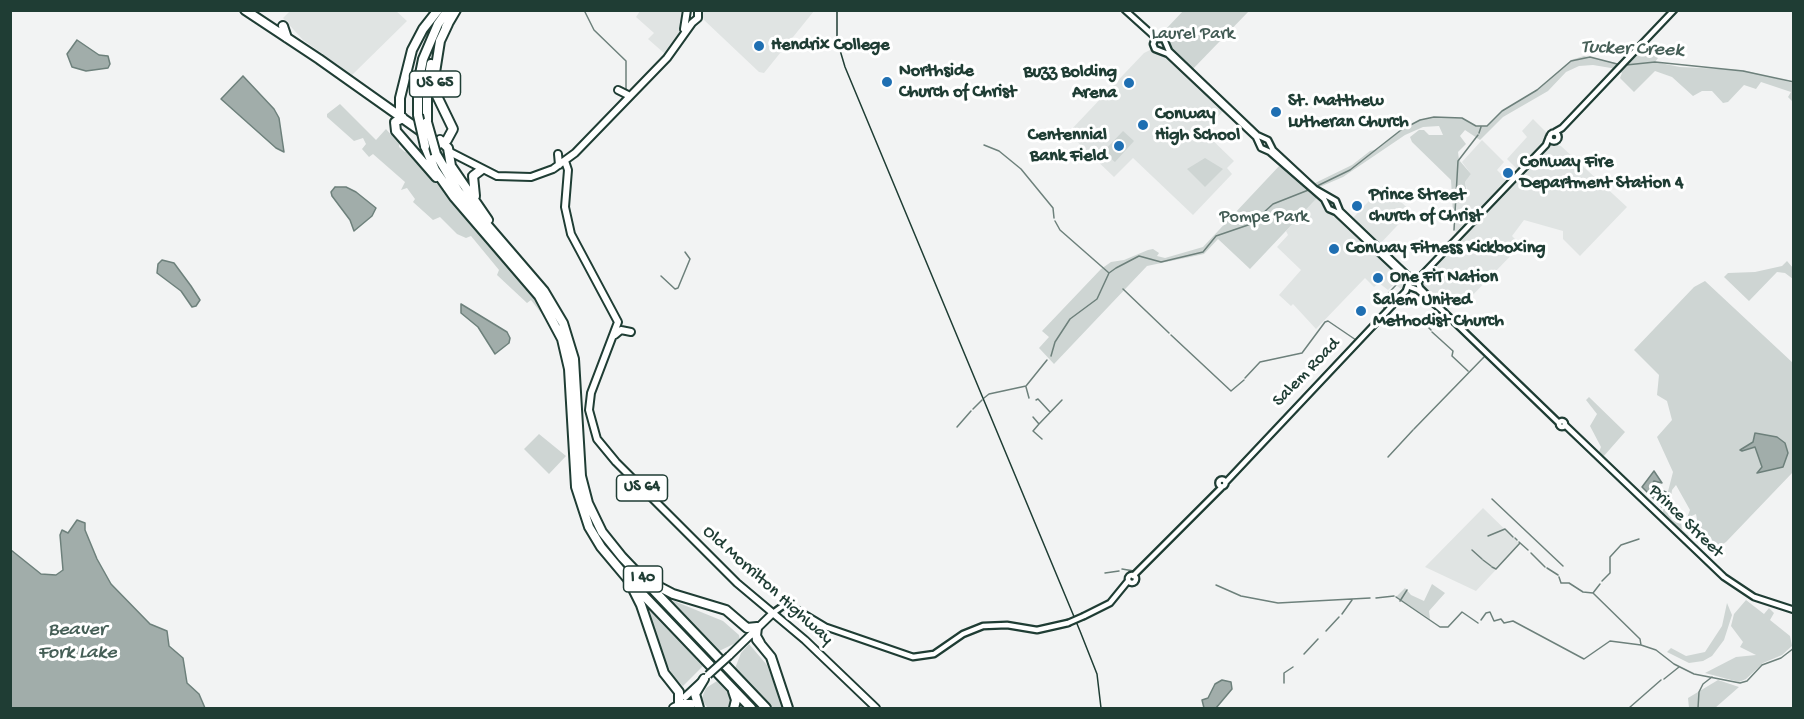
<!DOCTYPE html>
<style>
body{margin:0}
#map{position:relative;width:1804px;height:719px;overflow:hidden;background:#f2f3f3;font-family:"Gochi Hand",sans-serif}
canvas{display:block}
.frame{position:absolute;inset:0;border:12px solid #1f3d34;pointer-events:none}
</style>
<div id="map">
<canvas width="1804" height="719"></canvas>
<div class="frame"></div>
</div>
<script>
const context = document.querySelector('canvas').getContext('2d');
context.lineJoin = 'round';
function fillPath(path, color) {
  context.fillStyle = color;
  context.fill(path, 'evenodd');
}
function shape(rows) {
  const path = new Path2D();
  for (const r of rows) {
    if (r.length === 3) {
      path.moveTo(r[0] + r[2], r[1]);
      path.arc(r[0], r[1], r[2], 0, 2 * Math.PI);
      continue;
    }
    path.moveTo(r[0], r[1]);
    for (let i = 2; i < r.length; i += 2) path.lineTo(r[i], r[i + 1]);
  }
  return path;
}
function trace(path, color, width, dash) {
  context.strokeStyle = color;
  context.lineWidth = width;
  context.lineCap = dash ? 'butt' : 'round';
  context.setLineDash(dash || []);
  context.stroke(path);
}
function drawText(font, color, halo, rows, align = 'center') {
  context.font = font + ' "Gochi Hand",sans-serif';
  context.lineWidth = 6;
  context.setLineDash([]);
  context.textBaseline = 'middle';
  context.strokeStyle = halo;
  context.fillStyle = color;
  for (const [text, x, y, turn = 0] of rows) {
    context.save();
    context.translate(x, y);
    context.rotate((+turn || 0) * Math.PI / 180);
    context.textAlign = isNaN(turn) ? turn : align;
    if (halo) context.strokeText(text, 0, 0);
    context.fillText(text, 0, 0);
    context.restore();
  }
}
fillPath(shape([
 [395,10,407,21,352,75,303,40,283,18,290,11],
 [701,10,814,11,764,73,759,72,704,20],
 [640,11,684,11,682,29,664,53,648,39,654,33,636,17],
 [1152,49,1163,53,1224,110,1204,132,1234,161,1227,168,1232,174,1193,215,1133,158,1114,177,1068,133,1144,53],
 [1533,119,1547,133,1547,138,1519,171,1507,159,1527,137,1522,131],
 [1482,140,1504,162,1497,170,1508,181,1457,234,1454,229,1457,202,1464,193,1468,193,1465,182,1471,174,1462,162],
 [1551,144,1561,146,1627,207,1580,256,1563,239,1563,231,1524,220,1512,236,1521,245,1468,300,1466,302,1460,297,1447,311,1422,288,1421,279],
 [1383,186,1411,211,1379,245,1352,219],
 [1318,197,1323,201,1325,208,1335,214,1405,279,1407,284,1404,291,1394,284,1388,290,1379,283,1374,287,1365,278,1316,329,1293,304,1291,306,1279,295,1301,270,1277,247,1288,235,1286,231],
 [1483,508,1520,544,1476,591,1425,567]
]), '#e0e4e3');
fillPath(shape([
 [1183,11,1249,11,1191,71,1168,47,1165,37,1166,29],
 [1644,45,1658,58,1655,62,1680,67,1743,70,1793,83,1793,102,1788,97,1791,92,1761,82,1756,89,1744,85,1728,102,1723,103,1712,91,1702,91,1693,96,1672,77,1655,71,1634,92,1620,78,1622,73,1617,69,1593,65,1579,66,1566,72,1548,91,1503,117,1480,140,1465,130,1460,136,1466,144,1458,152,1459,160,1471,174,1465,182,1467,193,1457,193,1456,212,1453,213,1451,180,1412,142,1410,137,1419,130,1424,130,1429,135,1443,135,1439,126,1423,127,1405,135,1343,177,1315,189,1311,185,1352,165,1370,151,1378,149,1401,130,1420,120,1434,117,1462,118,1476,126,1487,126,1502,111,1541,87,1571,60,1584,56,1625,65],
 [340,104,376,140,386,129,399,144,399,147,405,152,408,150,538,300,552,327,531,300,527,303,497,275,499,270,471,236,466,238,457,234,440,217,433,220,413,202,415,199,407,188,401,190,405,182,373,154,369,157,362,149,366,144,363,138,354,141,327,117,327,114],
 [1123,131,1134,141,1115,162,1103,152],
 [1205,158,1223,169,1205,187,1187,169],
 [1281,164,1317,198,1250,269,1218,239,1204,254,1147,266,1054,364,1039,348,1049,337,1042,331,1101,269,1111,262,1124,260,1148,250,1153,249,1159,253,1157,256,1165,258,1203,247],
 [1787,261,1793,268,1793,279,1785,273,1777,272,1749,301,1724,277,1728,273,1755,272,1782,266],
 [1705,281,1793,363,1793,472,1726,542,1715,549,1701,543,1696,514,1687,518,1690,510,1676,485,1672,490,1669,514,1672,520,1681,523,1682,530,1689,536,1685,537,1662,515,1673,472,1657,437,1672,420,1667,401,1657,395,1659,375,1634,350,1694,287],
 [1589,397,1625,432,1603,457,1599,452,1601,447,1590,426,1597,414,1586,400],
 [539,434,566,456,549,474,524,449],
 [1432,584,1445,593,1429,611,1430,619,1396,597,1405,588,1411,595,1424,601],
 [1746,600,1764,614,1769,608,1774,613,1770,620,1790,636,1792,646,1782,655,1763,663,1746,679,1739,682,1705,673,1736,657,1756,655,1740,647,1743,642,1731,626,1734,614],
 [674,601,723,621,739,635,740,641,717,652,669,603],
 [1727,603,1732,615,1724,640,1712,656,1703,661,1689,663,1667,652,1671,648,1686,656,1705,652,1722,626],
 [650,607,703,666,683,686,675,679,661,654,648,609],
 [749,644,767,665,783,708,771,708,734,671,741,653],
 [1718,680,1739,687,1715,708,1689,708,1688,698],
 [717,681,731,696,732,704,729,708,708,708,701,700,706,688]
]), '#ced5d3');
const water = shape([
 [77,40,99,55,108,56,110,64,108,68,86,71,72,67,67,54,77,40],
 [243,76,274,109,279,118,284,152,276,148,221,99,243,76],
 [335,187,346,187,356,192,376,208,372,216,354,231,350,220,332,196,331,192,335,187],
 [162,260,174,263,191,286,200,300,196,306,192,307,181,291,157,273,158,264,162,260],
 [461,304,507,332,510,338,509,343,495,354,478,327,461,313,461,304],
 [1755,433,1777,437,1785,443,1788,453,1783,467,1757,473,1762,467,1755,447,1742,451,1740,450,1753,442,1755,433],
 [1654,471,1662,483,1654,481,1651,486,1666,492,1662,507,1642,487,1654,471],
 [77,520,85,523,85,530,97,559,111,584,150,624,167,631,169,646,183,658,187,683,199,694,205,708,11,708,11,550,41,574,56,575,63,570,60,535,62,530,68,533,77,520],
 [1222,680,1231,682,1232,689,1216,708,1204,708,1202,700,1208,698,1215,684,1222,680]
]);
fillPath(water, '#a1adaa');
trace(water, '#6d807b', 1.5);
trace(shape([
 [584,10,594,30,626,61,626,90],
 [1626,65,1655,62,1743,71,1794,82],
 [1479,133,1481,127],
 [984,145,999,151,1021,169,1053,208,1054,218],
 [1315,187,1350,170,1401,130,1420,120,1434,117,1462,118,1476,126,1487,126,1502,111,1537,90,1571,61,1590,57,1621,65],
 [1055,221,1060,230,1109,273],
 [1454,230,1458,161,1478,135],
 [661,276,675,289,678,288,690,259,685,252],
 [1123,289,1169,333],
 [1384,309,1384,298,1396,285],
 [1420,319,1431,330],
 [1432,332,1453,351,1452,356,1468,371],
 [1171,335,1231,391,1244,380],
 [1051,356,1055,342,1070,319,1097,299,1109,273,1116,268,1139,256,1161,262,1203,252,1216,236,1251,224,1273,204,1311,189],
 [1245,378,1260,362,1302,353,1325,322,1328,321,1356,340],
 [1026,387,1029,398],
 [984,398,989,394,1026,386,1047,360],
 [1036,400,1038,399,1050,412],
 [973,409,982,400],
 [1033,417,1039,424,1033,431,1042,439],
 [1039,424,1062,400],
 [957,427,971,411],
 [1414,429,1484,357],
 [1388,457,1413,430],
 [1492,499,1563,566],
 [1505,529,1513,537],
 [1488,536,1505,529],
 [1515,538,1517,540],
 [1519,542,1528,550],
 [1472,550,1482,559],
 [1531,553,1545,567],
 [1483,560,1491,566],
 [1492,567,1496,569,1520,543],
 [1547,568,1558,575],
 [1122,569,1134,571],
 [1105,573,1119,571],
 [1559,577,1561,583,1569,583,1583,592,1593,593],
 [1602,581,1610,573,1610,557,1621,545,1639,539],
 [1600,584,1593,593,1640,639,1641,645],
 [1216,585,1241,596,1278,603,1370,598],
 [1396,597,1440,627,1448,627,1462,612,1478,623],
 [1376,598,1394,596],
 [1400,601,1407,590],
 [1342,614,1352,600],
 [1481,620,1486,613,1490,612,1494,621,1501,619,1504,623,1513,621,1584,659,1610,641,1641,645,1656,650,1674,664,1694,674,1740,683,1747,681,1762,665,1781,658,1794,648],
 [1326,631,1339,617],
 [1304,654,1318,639],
 [1664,679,1679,667],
 [1284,683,1284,673,1293,667],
 [1629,708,1661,680],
 [1698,708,1699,692,1703,684,1712,677]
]), '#6d807b', 1.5);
const secondary = shape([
 [1125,10,1156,38],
 [1555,132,1562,128,1674,10],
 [1554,137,4.5],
 [1419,282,1421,276,1546,145,1549,137],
 [1444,312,1420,288,1417,280,1407,275,1340,211,1336,201,1315,189,1273,150,1268,140,1257,135,1169,51,1164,39,1155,39,1153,44,1155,49,1168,54,1256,137,1261,148,1270,152,1324,199,1329,209,1336,212,1405,277,1410,287,1418,290,1444,312,1559,423],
 [1562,424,3],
 [1565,425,1724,577,1754,597,1794,610],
 [1222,483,3.5],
 [1226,482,1406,291,1408,285],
 [1132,579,4],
 [1133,576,1222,487],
 [773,613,784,605,791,606,826,627,913,657,934,654,963,634,983,626,1007,625,1037,630,1068,623],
 [1084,616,1110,603,1128,581]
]);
const primary = shape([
 [684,29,687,10],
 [618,90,628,95],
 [448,151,497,176,531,177,553,169,575,153,667,58,692,23,698,18,698,10],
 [558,154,559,165],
 [565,161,568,170,565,207,571,234,618,322,591,393,589,410,597,439,616,462,737,583,805,640,876,708],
 [615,335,621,330,631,332],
 [729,656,773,613],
 [685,697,700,683]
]);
const highway = shape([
 [245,10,319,59,439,144,447,140,453,129,437,96,434,79,440,41,448,24],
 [283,26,287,38],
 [446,27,456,10],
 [418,115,418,84,423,59,438,24,448,10],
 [400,118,400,98,412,50,423,29,438,10],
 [403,118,395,122,396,131,436,177],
 [427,122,427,87,431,64],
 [440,140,448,148,451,166,488,220],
 [425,146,435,170,454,197,539,296,562,339,569,369,576,487,589,527,601,547,627,578,751,708],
 [436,154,458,191,544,291,563,323,574,359,581,476,588,503,602,532,622,557,766,708],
 [475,196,473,176,481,170],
 [650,582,673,594,726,610,747,628,757,627,756,636,760,643],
 [632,587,641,605,664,673,679,692,679,703],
 [757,640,771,657,788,708],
 [733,691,736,700,734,708],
 [674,708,682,704,691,704],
 [699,708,695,694,704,679]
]);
trace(secondary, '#1f3d34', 9);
trace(primary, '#1f3d34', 10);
trace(highway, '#1f3d34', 12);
trace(secondary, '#fff', 4.5);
trace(primary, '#fff', 6);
trace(highway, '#fff', 8);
trace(shape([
 [837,10,837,40,845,67,1080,631,1097,674,1101,708]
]), '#1f3d34', 1.5);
const secondaryBridge = shape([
 [1068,623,1084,616]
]);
const primaryBridge = shape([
 [708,675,729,656]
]);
const highwayBridge = shape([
 [418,115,425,146],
 [427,122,436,154]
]);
trace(secondaryBridge, '#1f3d34', 9, []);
trace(primaryBridge, '#1f3d34', 10, []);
trace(highwayBridge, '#1f3d34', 12, []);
trace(secondaryBridge, '#fff', 4.5);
trace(primaryBridge, '#fff', 6);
trace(highwayBridge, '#fff', 8);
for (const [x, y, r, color] of [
 [759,46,6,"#1f6fb2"],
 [887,82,6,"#1f6fb2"],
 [1129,83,6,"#1f6fb2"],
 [1276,112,6,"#1f6fb2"],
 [1143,125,6,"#1f6fb2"],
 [1119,146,6,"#1f6fb2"],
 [1508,173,6,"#1f6fb2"],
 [1357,206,6,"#1f6fb2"],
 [1334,249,6,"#1f6fb2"],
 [1378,278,6,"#1f6fb2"],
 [1361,311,6,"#1f6fb2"]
]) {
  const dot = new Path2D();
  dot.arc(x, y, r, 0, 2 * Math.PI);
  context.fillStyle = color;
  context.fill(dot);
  trace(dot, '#fff', 2);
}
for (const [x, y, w] of [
 [435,84,51],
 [642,488,51],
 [643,579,39]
]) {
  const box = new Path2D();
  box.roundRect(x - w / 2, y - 13, w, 26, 4.5);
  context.fillStyle = '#fff';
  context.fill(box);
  trace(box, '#1f3d34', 1.5);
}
drawText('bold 16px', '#1f3d34', null, [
 ["US 65",435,84],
 ["US 64",642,488],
 ["I 40",643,579]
]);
drawText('18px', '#425b54', '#fff', [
 ["Laurel Park",1193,35],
 ["Pompe Park",1264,218]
]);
drawText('bold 18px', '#1f3d34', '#fff', [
 ["Hendrix College",771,46],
 ["Northside",899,72],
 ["Church of Christ",899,93],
 ["Buzz Bolding",1117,73,"right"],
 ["Arena",1117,94,"right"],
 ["St. Matthew",1288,102],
 ["Lutheran Church",1288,123],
 ["Conway",1155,115],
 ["High School",1155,136],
 ["Centennial",1107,136,"right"],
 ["Bank Field",1107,157,"right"],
 ["Conway Fire",1520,163],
 ["Department Station 4",1520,184],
 ["Prince Street",1369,196],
 ["church of Christ",1369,217],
 ["Conway Fitness Kickboxing",1346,249],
 ["One FiT Nation",1390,278],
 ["Salem United",1373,301],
 ["Methodist Church",1373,322]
], 'left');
drawText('18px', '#1f3d34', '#fff', [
 ["Salem Road",1307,373,-46],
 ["Prince Street",1685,522,44],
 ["Old Morrilton Highway",767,586,42]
]);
drawText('italic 20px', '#465f57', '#fff', [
 ["Tucker Creek",1632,50,2],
 ["Beaver",77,631],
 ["Fork Lake",77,654]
]);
</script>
